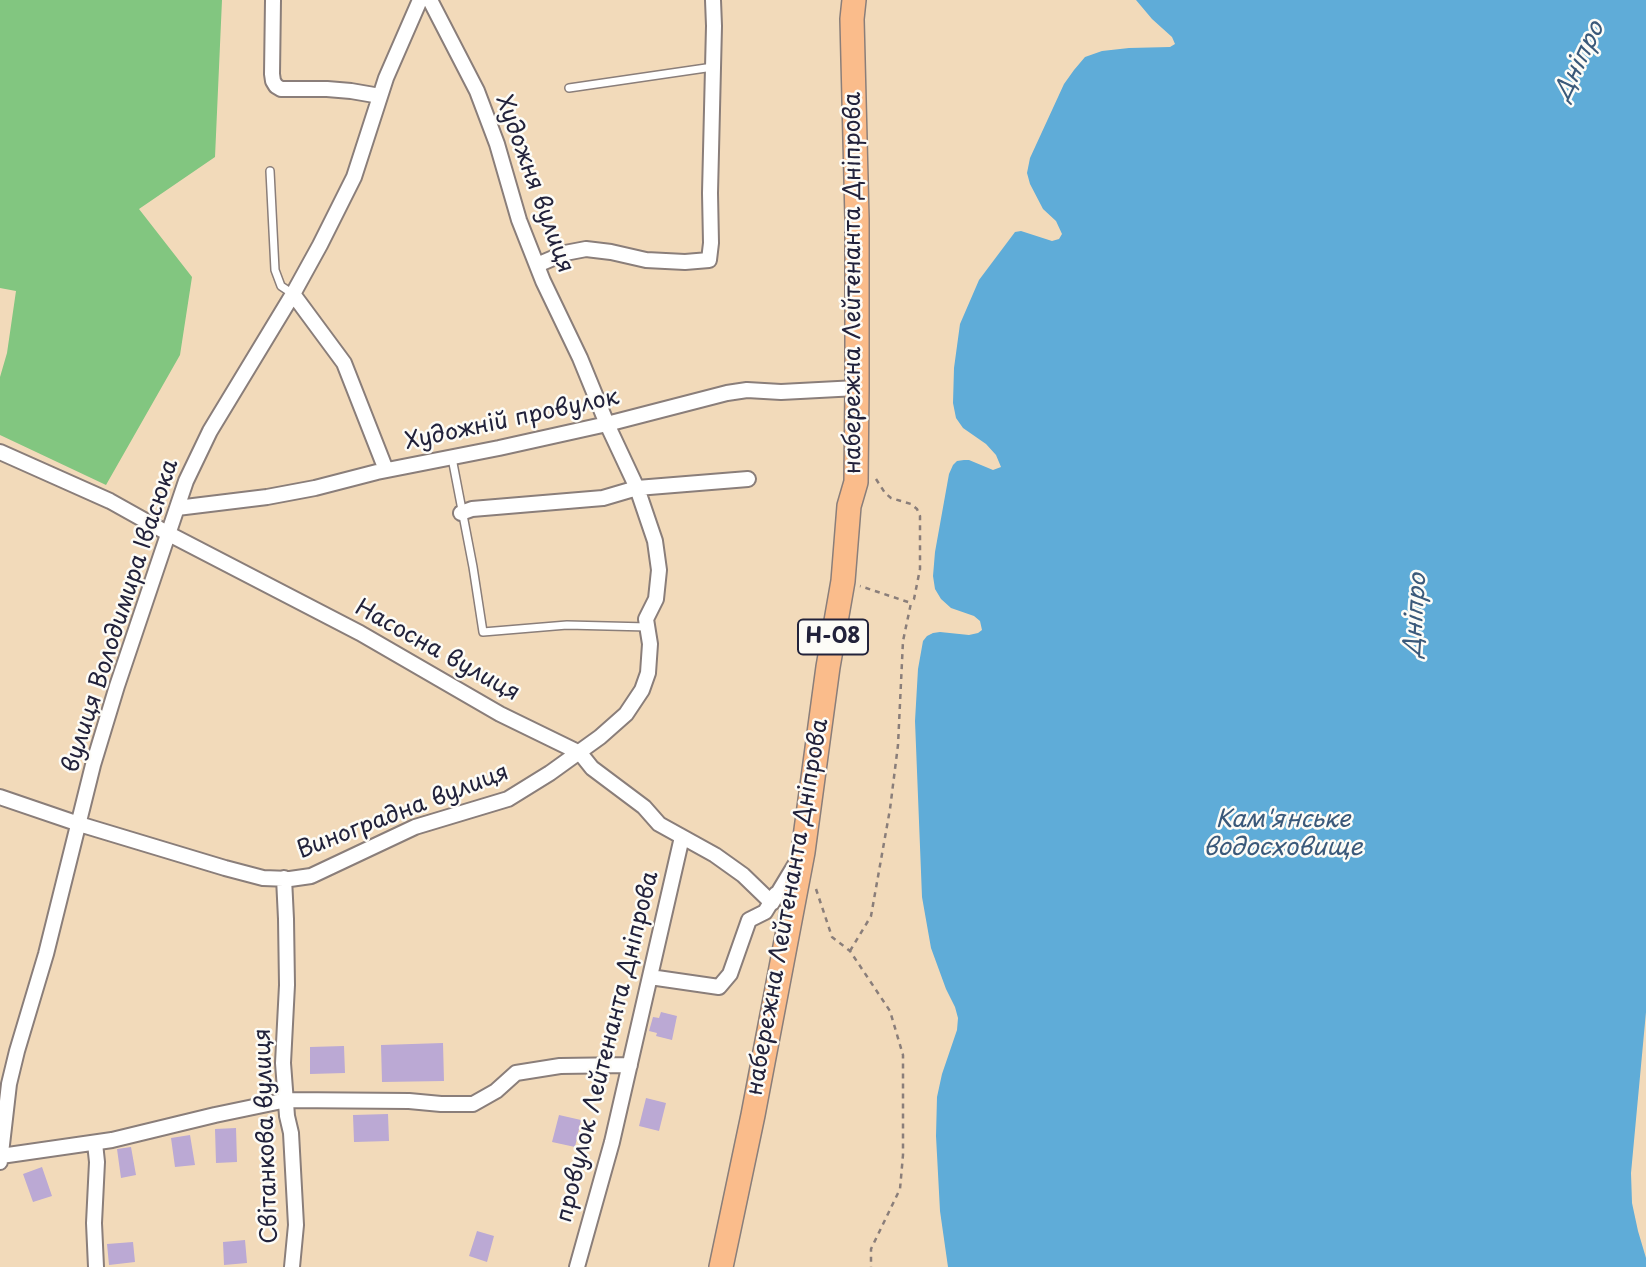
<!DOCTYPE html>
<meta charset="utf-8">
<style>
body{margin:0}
canvas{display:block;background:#f2daba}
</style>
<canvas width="1646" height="1267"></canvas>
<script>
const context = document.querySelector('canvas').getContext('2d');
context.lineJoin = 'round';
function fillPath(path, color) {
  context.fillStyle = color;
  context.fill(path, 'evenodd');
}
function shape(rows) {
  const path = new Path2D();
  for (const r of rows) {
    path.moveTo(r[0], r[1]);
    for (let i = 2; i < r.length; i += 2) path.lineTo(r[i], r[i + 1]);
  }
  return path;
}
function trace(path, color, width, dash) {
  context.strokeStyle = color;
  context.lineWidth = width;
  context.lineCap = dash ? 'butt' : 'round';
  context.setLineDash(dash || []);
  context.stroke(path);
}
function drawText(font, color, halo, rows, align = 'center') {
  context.font = font + ' "Playpen Sans",sans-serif';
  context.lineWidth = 5;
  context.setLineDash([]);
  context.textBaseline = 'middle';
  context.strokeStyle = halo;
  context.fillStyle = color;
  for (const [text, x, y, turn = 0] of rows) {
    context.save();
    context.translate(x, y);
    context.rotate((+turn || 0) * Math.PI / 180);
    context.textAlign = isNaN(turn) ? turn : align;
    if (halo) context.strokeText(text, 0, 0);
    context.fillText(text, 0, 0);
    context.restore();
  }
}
fillPath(shape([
 [0,0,222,0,215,157,139,209,192,277,180,355,106,485,0,435,0,377,7,353,16,291,0,288]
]), '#82c680');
fillPath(shape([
 [1136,0,1646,0,1646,1012,1631,1173,1632,1203,1638,1231,1646,1258,1646,1267,948,1267,940,1211,936,1136,937,1097,942,1074,957,1030,958,1018,955,1007,946,989,931,948,922,897,915,721,918,669,923,641,927,636,933,633,940,632,969,635,978,633,982,630,980,621,974,616,951,608,941,599,935,589,933,576,935,552,949,474,953,465,957,461,964,460,969,460,993,470,1001,467,996,455,986,444,963,428,956,418,953,403,954,368,960,324,979,280,1015,232,1021,231,1052,241,1059,239,1062,234,1056,221,1043,209,1030,184,1027,173,1030,158,1064,84,1074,70,1085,57,1102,51,1129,48,1170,47,1175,44,1172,37,1152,19]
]), '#5facd8');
fillPath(shape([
 [661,1012,677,1016,672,1040,656,1036,657,1033,649,1031,653,1017,659,1018],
 [443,1043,444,1081,382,1082,381,1045],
 [344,1046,345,1073,310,1074,310,1047],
 [646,1098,666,1103,659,1131,639,1126],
 [388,1114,389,1141,354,1142,353,1115],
 [559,1115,581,1120,575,1147,552,1142],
 [236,1128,237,1162,216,1163,215,1129],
 [190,1135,195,1165,175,1167,171,1138],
 [131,1147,136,1175,121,1178,117,1149],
 [42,1167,52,1196,33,1202,23,1174],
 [477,1231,494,1236,487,1262,469,1256],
 [245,1240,247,1263,224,1265,223,1242],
 [133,1242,135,1262,109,1265,107,1244]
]), '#bba9d4');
const service = shape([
 [569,88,713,67],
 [270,171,275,270,281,286,293,294],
 [452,458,473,567,483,632,567,625,648,627]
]);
const minor = shape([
 [273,0,272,74,273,81,276,86,281,89,327,89,351,91,380,96],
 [537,265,565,253,586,249,611,252,646,260,685,262,709,260,711,243,710,193,714,26,713,0],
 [293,294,344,363,386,470],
 [0,452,110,501,169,534,360,633,500,714,580,753,592,768,644,807,659,824,715,855,743,875,772,903,795,865],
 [177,508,267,497,315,488,377,472,499,448,607,424,727,393,747,390,781,392,857,388],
 [461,513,472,509,603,498,637,488,748,479],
 [0,797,79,824,225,868,263,878,290,879,311,876,415,827,508,799,550,773,600,737,626,714,642,690,648,673,650,644,646,619,656,599,659,570,655,541,637,488,607,424,580,358,543,281,519,220,497,144,477,91,430,0],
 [284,878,286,919,287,985,283,1063,287,1116,291,1133,296,1225,292,1267],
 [650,977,719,987,730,974,749,920,765,912,776,894],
 [95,1143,97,1162,94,1223,96,1267],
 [1,1156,112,1140,215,1115,287,1100,409,1101,441,1104,473,1104,496,1091,516,1073,560,1066,630,1065],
 [0,1162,9,1084,17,1051,46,954,93,765,117,686,186,481,210,431,293,294,320,245,354,177,386,78,420,0],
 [577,1267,612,1142,682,837]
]);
const primary = shape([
 [721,1267,753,1115,803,852,828,667,843,581,849,506,856,482,857,388,857,219,852,19,854,0]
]);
trace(service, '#8a7e7a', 10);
trace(minor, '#8a7e7a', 18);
trace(primary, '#8a7e7a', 26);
trace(shape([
 [876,479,885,493,891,498,911,504,917,509,920,516,920,569,914,599,911,603],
 [816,889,832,937,850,951,890,1011,903,1055,903,1155,900,1189,871,1249,871,1267],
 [850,951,871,916,890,809,898,745,903,641,911,603,860,586]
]), '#8a7e7a', 2.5, [5, 5]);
trace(service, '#fff', 7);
trace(minor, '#fff', 14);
trace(primary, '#fabc8b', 23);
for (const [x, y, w] of [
 [833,637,70]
]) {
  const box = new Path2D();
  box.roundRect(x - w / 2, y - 17.5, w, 35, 5);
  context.fillStyle = '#fdfcf7';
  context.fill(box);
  trace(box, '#22223b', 2);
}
drawText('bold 21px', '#22223b', null, [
 ["Н-08",833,637]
]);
drawText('23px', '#22223b', '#fdfcf7', [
 ["Художня вулиця",534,184,70],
 ["набережна Лейтенанта Дніпрова",854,283,-90],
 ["Художній провулок",512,420,-12],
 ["вулиця Володимира Івасюка",121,616,-72],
 ["Насосна вулиця",437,651,29],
 ["Виноградна вулиця",403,812,-21],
 ["набережна Лейтенанта Дніпрова",788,907,-80],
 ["провулок Лейтенанта Дніпрова",608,1047,-76],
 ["Світанкова вулиця",267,1136,-92]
]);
drawText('italic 24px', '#3a597a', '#fdfcf7', [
 ["Дніпро",1580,61,-64],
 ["Дніпро",1416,615,-86],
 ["Кам'янське",1283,820],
 ["водосховище",1283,848]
]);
</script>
